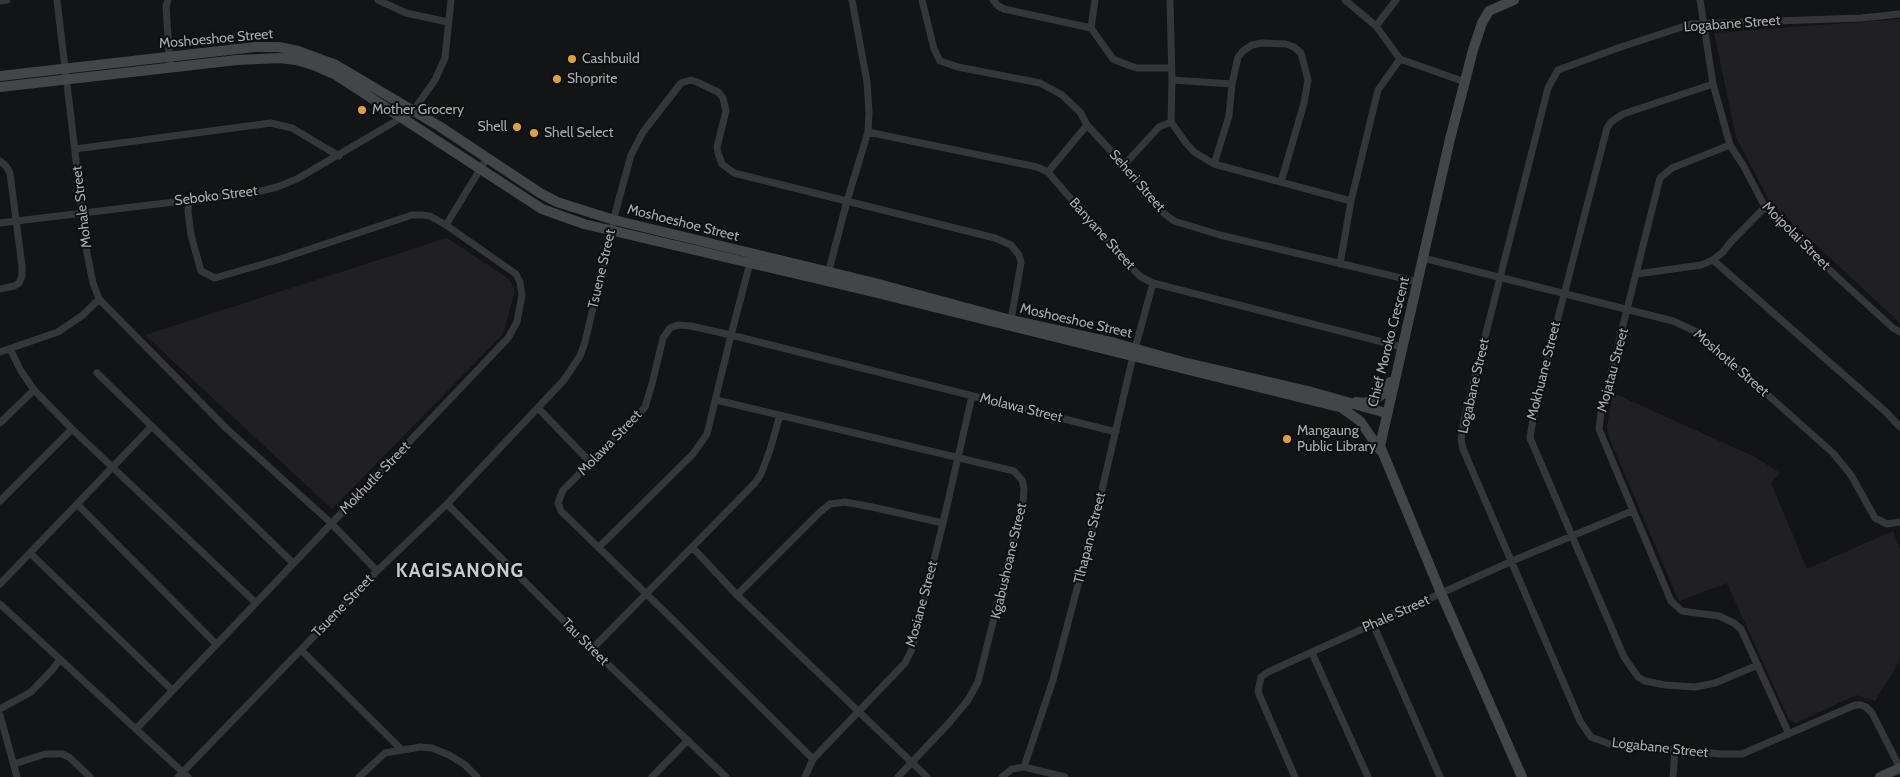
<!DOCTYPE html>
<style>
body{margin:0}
canvas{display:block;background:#131415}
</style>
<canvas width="1900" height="777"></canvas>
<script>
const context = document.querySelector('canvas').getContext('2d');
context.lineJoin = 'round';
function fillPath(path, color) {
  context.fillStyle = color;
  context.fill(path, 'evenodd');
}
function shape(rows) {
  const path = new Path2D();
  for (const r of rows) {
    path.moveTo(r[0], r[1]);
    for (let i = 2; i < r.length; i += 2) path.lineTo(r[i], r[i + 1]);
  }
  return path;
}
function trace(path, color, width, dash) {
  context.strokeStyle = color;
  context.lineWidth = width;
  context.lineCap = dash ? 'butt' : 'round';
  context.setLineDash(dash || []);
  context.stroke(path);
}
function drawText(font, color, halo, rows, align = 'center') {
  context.font = font + ' Cabin,sans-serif';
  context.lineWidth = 4;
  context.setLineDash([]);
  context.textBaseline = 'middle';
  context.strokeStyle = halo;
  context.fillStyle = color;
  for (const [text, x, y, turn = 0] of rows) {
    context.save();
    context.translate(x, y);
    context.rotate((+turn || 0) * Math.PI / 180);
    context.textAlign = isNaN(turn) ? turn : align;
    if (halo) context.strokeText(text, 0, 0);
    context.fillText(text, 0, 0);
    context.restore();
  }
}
fillPath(shape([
 [1900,19,1900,323,1770,202,1736,137,1714,33],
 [447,238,509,279,515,290,503,334,332,509,145,335],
 [1613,393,1755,457,1780,473,1771,483,1807,569,1893,531,1900,550,1900,654,1899,662,1875,701,1856,695,1796,723,1789,720,1727,583,1679,601,1609,437,1607,426]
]), '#202022');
trace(shape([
 [57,0,87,253,93,283,99,299,227,429,331,523,377,571],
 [168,0,166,6,170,68],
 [378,0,406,13,448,22],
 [922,0,934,49,940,61,958,67,1040,83,1062,95,1080,112,1087,125,1124,165,1161,211,1174,221,1220,235,1418,282],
 [993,0,998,6,1004,9,1091,28,1113,59,1125,64,1137,68,1171,68],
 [1170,0,1172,80,1171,122,1186,143,1194,152,1214,164,1351,201],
 [1345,0,1376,26,1400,59,1465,82],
 [1700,0,1713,84,1730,145,1743,165,1765,207,1836,276,1893,328,1900,332],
 [0,1,7,0],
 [1376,26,1396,0],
 [1091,28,1095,0],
 [1172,80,1232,84],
 [1713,84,1623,114,1611,122,1607,128,1535,407,1530,438,1624,657,1638,677,1645,681,1665,685,1695,687,1715,683,1758,665],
 [868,132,1037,167,1048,172,1125,262,1141,277,1153,283,1402,347],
 [1730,145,1672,168,1660,178,1601,413,1599,429,1671,601,1682,611,1719,616,1734,623,1741,629,1789,734],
 [75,149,271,123,292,128,339,156],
 [0,161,6,166,10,173,22,266,22,276,19,283,14,286,0,289],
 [1214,164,1229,116,1232,84,1238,57,1243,51,1252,45,1262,43,1286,44,1294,47,1301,53,1308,80,1304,103,1281,182],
 [1124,165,1159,127,1171,122],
 [1048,172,1087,125],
 [0,223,257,192,277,187,297,179,413,111,435,80,445,58,451,0],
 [446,225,487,158],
 [1423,258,1673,321,1697,332,1833,453,1851,475,1875,518,1887,524,1900,522],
 [1713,260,1886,412,1900,427],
 [1340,264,1351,201,1378,90,1400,59],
 [828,274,847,201,868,132,869,112,867,82,852,0],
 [1637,274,1701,265,1713,260,1723,252,1730,243,1765,207],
 [10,349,21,371,34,390,72,429,256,603],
 [0,352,58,332,83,315,99,299],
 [97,373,293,563],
 [716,400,1014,471,1022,480,1024,488,1023,502,978,682,968,700,949,723,898,777],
 [538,408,591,463],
 [0,423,34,390],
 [0,501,72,429],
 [77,504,216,644],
 [447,504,592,649,726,777],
 [599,547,693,454,707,434,731,335,751,259],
 [692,547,737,595,927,777],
 [30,553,172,690],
 [0,584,152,426],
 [737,595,820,512,830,504,845,502,872,507,943,523],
 [0,604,188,777],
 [1373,624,1440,777],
 [592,649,755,483,761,474,770,450,780,415],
 [301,650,401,749],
 [1312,653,1368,777],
 [0,709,31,692,53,669,60,659],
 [0,715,17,777],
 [136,729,508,338,517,322,522,295,520,282,516,274,446,225,430,216,422,215,412,215,280,259,215,278,201,271,191,235,188,211,189,200],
 [813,759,666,613,561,511,558,503,563,490,628,426,645,407,652,384,663,338,670,328,678,325,691,326,731,335,1116,432],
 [14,764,45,754,62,754,69,757,90,777],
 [1024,767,1053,680,1095,520,1133,356,1153,283],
 [1900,768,1872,713,1866,707,1861,705,1855,705,1742,754,1721,754,1610,744,1591,737,1580,721,1463,449,1461,439,1464,420,1548,88,1558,70,1618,48,1691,24,1861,18,1900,14],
 [178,777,377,571,447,504,564,380,580,356,585,342,616,210,631,155,643,132,681,83,691,80,697,82,718,92,723,98,726,111,717,147,718,153,722,164,734,173,995,238,1011,245,1019,255,1021,263,1011,320],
 [359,777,385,753,420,747,432,748,449,755,464,764,477,777],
 [652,777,688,740],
 [805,777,813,759,905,663,912,649,943,523,972,396],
 [1002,777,1012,769,1024,767,1065,777],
 [1295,777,1258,692,1261,677,1268,672,1512,561,1632,511],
 [1673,777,1675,750]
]), '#353639', 7);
trace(shape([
 [1514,0,1489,11,1482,23,1473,50,1450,139,1380,446,1441,593,1522,777],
 [0,76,255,47,279,47,298,51,336,65,439,126,540,193,557,202,614,220,871,282,1011,320,1115,343,1183,362,1308,391,1386,413],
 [0,87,237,60,280,58,296,60,313,65,336,75,542,209,584,224,869,291,1347,409],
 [1356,402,1364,403,1376,399,1384,393,1390,382],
 [1342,408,1360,421,1380,450],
 [1880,777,1900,768]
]), '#434549', 10);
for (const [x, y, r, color] of [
 [572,59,5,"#dda144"],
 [557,79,5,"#dda144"],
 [362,110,5,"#dda144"],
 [517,127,5,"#dda144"],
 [534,133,5,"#dda144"],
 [1287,439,5,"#dda144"]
]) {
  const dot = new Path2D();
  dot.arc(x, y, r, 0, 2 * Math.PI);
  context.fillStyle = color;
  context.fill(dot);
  trace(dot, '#0f0f10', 2);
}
drawText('14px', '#a7abb4', '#0f0f10', [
 ["Logabane Street",1732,24,-4],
 ["Moshoeshoe Street",216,39,-5],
 ["Seheri Street",1137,181,49],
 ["Seboko Street",216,196,-7],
 ["Mohale Street",82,207,-97],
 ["Moshoeshoe Street",683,223,14],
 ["Banyane Street",1102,234,48],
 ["Moipolai Street",1796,236,45],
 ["Tsuene Street",602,269,-77],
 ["Moshoeshoe Street",1076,321,13],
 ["Chief Moroko Crescent",1389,342,-76],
 ["Moshotle Street",1731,363,41],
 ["Mojatau Street",1613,370,-75],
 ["Mokhuane Street",1544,371,-76],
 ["Logabane Street",1474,386,-77],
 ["Molawa Street",1021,408,14],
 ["Molawa Street",610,443,-46],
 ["Mokhutle Street",375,478,-46],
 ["Tlhapane Street",1090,538,-76],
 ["Kgabushoane Street",1009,561,-77],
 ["Mosiane Street",922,604,-75],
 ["Tsuene Street",343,606,-46],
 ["Phale Street",1396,614,-24],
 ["Tau Street",585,642,45],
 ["Logabane Street",1660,748,6]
]);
drawText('14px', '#a7abb4', '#0f0f10', [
 ["Cashbuild",582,59],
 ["Shoprite",567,79],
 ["Mother Grocery",372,110],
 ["Shell",507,127,"right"],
 ["Shell Select",544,133],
 ["Mangaung",1297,431],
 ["Public Library",1297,447]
], 'left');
context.letterSpacing = '1px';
drawText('bold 19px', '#c7cad0', '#0f0f10', [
 ["KAGISANONG",460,571]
]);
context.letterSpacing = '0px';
</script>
